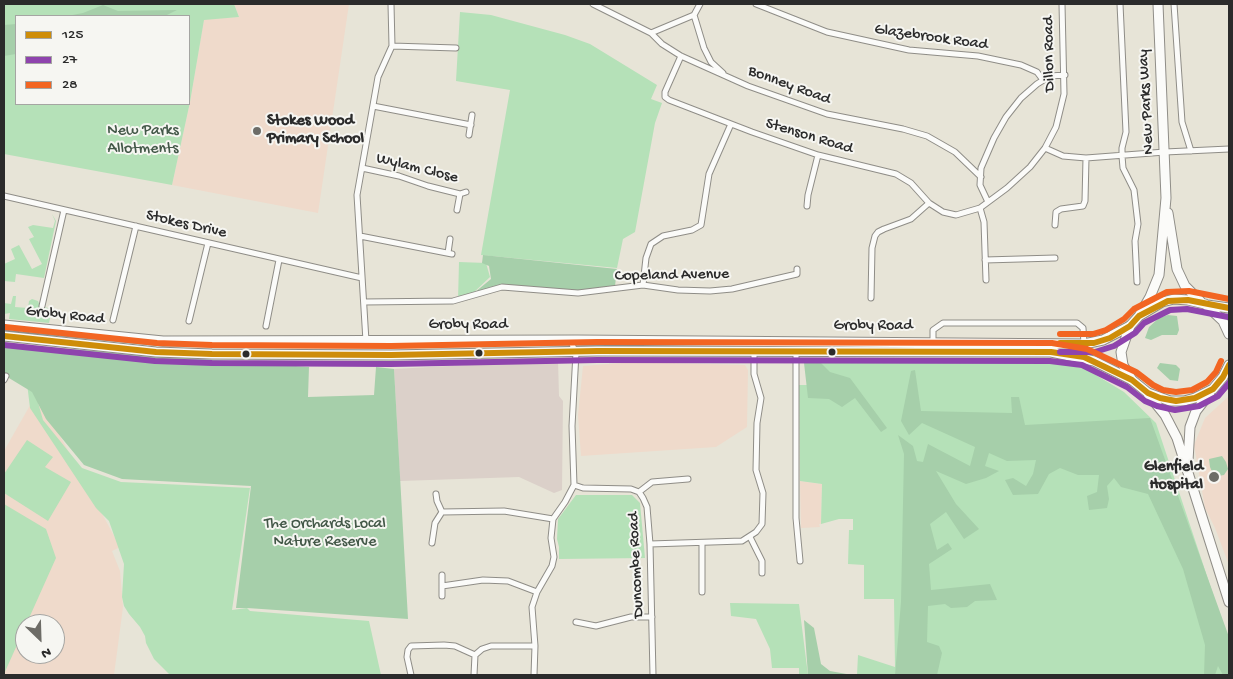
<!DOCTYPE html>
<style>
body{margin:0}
#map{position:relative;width:1233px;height:679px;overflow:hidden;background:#e7e4d7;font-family:"Gochi Hand",sans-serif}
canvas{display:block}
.frame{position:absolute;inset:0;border:5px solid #2b2b2b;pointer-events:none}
.legend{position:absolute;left:15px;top:15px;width:175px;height:90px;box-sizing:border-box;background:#f6f6f2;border:1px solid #a5a5a2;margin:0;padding:6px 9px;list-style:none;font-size:15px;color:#2b2b2b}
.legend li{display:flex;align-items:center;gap:10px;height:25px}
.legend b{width:25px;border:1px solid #a5a5a2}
.north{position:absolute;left:15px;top:614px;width:50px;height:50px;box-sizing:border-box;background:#f6f6f2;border:1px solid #a5a5a2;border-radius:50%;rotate:156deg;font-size:14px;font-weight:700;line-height:20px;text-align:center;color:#2b2b2b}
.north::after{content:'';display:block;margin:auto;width:18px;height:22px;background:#6d6c67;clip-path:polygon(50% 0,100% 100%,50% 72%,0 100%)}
</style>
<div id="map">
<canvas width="1233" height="679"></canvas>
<div class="frame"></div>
<ul class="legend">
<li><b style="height:6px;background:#ce8d09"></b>125</li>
<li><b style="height:6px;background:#8e44ad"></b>27</li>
<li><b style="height:6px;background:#f26522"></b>28</li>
</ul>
<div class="north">N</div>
</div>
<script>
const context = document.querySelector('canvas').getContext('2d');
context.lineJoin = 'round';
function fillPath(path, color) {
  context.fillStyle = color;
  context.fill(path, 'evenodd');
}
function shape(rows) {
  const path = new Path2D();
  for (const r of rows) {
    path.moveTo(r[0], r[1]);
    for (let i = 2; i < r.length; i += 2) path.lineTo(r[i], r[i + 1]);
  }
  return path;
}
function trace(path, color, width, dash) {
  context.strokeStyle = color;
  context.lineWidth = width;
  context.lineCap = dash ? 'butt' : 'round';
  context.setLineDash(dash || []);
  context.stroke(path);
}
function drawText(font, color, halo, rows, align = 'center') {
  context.font = font + ' "Gochi Hand",sans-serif';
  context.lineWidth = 4;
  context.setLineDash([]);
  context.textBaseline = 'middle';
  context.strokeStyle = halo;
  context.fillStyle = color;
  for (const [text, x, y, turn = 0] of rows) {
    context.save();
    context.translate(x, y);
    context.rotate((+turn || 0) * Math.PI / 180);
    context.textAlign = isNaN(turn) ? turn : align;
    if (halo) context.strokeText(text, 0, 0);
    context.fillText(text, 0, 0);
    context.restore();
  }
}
fillPath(shape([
 [234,4,349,4,318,213,172,185,190,102,204,19,239,17],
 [634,362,745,365,748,370,747,427,716,447,581,456,578,415,583,366],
 [37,393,120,547,112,551,120,571,123,607,114,675,4,675,4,451],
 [25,624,55,624,55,654,25,654],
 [1229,396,1229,565,1215,528,1205,508,1194,445,1205,418],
 [800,481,822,484,821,524,819,524,820,527,801,528]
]), '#efdacb');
fillPath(shape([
 [558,360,559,396,563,401,562,490,554,493,519,477,400,481,394,369]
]), '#dbd0c9');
fillPath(shape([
 [4,4,234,4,239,17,204,20,190,102,172,185,4,154],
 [16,16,189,16,189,104,16,104],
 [460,12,491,15,565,35,590,44,657,85,651,99,662,103,655,123,635,232,623,239,617,268,481,255,510,90,456,81],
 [52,214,56,221,44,278,16,274,15,282,4,281,4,264,15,259,11,249,19,245,32,269,42,264,29,239,34,237,28,227,33,225,53,228,55,221],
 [459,262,486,263,490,277,469,297,458,300],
 [13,296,16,296,15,307,28,308,29,301,32,299,38,301,40,306,52,309,49,323,9,319,10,313,4,314,4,303,11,304],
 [23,350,43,420,82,468,121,482,250,488,232,610,247,608,250,611,369,621,381,675,170,675,154,659,146,643,145,636,140,627,129,614,124,606,122,597,124,564,109,521,96,508,30,408],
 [805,360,1057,363,1086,369,1124,392,1156,423,1229,642,1229,675,857,675,858,655,895,667,894,599,864,599,864,565,848,564,849,530,853,530,853,519,839,519,821,524,822,484,800,481,799,385,829,385],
 [27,440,53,457,45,467,71,482,48,521,4,493,4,474],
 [576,495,632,495,640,503,645,558,559,559,559,547,557,539,558,519],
 [4,504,46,529,56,558,4,674],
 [730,603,799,604,808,675,799,675,799,668,772,668,770,649,756,619,731,616]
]), '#b5e1b8');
fillPath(shape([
 [103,5,118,11,177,10,165,16,67,16,83,13],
 [16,24,16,54,4,56,4,25],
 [483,255,617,269,615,286,586,293,503,287,469,297,491,279,489,266,482,263],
 [1168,315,1177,316,1179,330,1177,335,1162,335,1151,340,1145,338,1149,327,1159,318],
 [4,344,309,367,308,397,374,395,376,367,394,369,408,619,247,608,236,608,251,486,122,479,84,465,46,419,32,392,4,375],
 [820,362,830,372,850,378,887,428,881,432,855,398,842,407,829,399,808,398,804,363],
 [1160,363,1176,365,1180,369,1178,381,1170,380,1157,368],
 [915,370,921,411,1012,413,1011,397,1019,397,1025,425,1150,418,1229,637,1229,675,1223,675,1218,666,1215,675,1204,675,1205,645,1183,569,1148,494,1121,487,1114,478,1107,486,1109,499,1107,508,1089,510,1087,496,1097,492,1099,475,1078,475,1060,468,1049,474,1038,494,1013,495,1005,480,1013,478,1026,486,1033,474,1036,460,1007,461,989,453,985,466,999,471,986,478,966,484,936,471,956,504,979,529,964,539,946,512,930,524,937,550,948,543,952,549,929,564,931,590,990,584,997,600,975,601,967,607,951,608,945,604,928,606,927,642,939,646,942,653,937,675,895,675,901,602,904,454,898,435,913,446,917,461,923,462,928,444,970,466,975,447,922,423,909,435,901,421,911,371],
 [1222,456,1226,462,1228,469,1224,475,1218,476,1213,474,1210,467,1209,459],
 [804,620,814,628,821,664,830,671,852,675,808,675]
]), '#a6cfaa');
const minor = shape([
 [593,4,651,33,662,44,681,56,748,86,827,114,903,129,927,136,955,152,981,177],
 [700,4,694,15,704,48,711,62,723,73],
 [756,4,827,32,909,50,978,56,1021,65,1037,72,1043,80],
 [1120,4,1126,132,1122,148,1122,156,1123,168,1134,190,1138,224,1135,241,1137,282],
 [1174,4,1182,122,1191,151],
 [651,33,694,15],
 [392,46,456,48],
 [681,56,665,92,665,97,669,100,752,132,818,155,896,174,911,183,929,203,943,212,956,215,980,208],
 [373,106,471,125],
 [469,135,472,115],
 [1045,148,1063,156,1086,158,1165,152,1229,149],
 [362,168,399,176,428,186,460,194,466,192],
 [4,196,362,278],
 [988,202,980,185,981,168,994,138,1006,117,1021,98,1037,84,1050,76,1065,75],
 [807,206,808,195,818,155],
 [457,210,460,194],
 [1055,225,1056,212,1061,209,1083,206,1085,201,1086,158],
 [360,236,452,254],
 [448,253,450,239],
 [985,260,1055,258],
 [986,280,984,222,980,208,1007,188,1030,167,1045,148,1056,127,1064,94,1062,4],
 [643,285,646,258,651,244,663,236,692,230,701,225,709,174,731,124],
 [871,298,872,248,875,236,878,232,884,229,911,219,929,203],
 [364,302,453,301,502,287,578,293,643,285,678,290,710,291,732,289,797,274,797,269],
 [42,306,64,210],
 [113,320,136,226],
 [189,321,208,243],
 [266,326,279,260],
 [366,341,357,195,378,77,392,46,391,4],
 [933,342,933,330,943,323,1077,323,1083,328,1084,344],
 [796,352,796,518,800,561],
 [4,380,6,376],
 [574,485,583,488,631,489,639,492,643,498,647,507,650,544,653,675],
 [639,492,652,482,688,479],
 [436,494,437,501,442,512],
 [442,512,504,511,553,519],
 [750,537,762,561,762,573],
 [432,543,435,523,442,512],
 [702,543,702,592],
 [650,544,742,541,756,532,762,524,763,493,756,470,757,423,761,398,754,374,754,351],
 [442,575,442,596],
 [442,586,483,580,508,581,537,592],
 [576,622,596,626,631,617,652,617],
 [411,675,407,657,408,650,411,646,444,645,455,646,475,655],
 [474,675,475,655,482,649,491,646,535,646],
 [534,675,535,646,532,607,537,592,552,566,554,557,551,538,553,519,565,502,574,485,572,426,576,353,570,340]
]);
const primary = shape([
 [4,325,163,341,577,340,1084,344,1103,340,1130,326],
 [4,336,156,352,212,354,391,355,597,351,1051,352,1094,361,1132,380]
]);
const trunk = shape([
 [1168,213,1177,269,1185,286,1201,302],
 [1207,305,1229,308],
 [1139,316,1150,297,1159,275,1166,198,1158,4],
 [1229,334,1223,321,1205,304,1188,300,1174,299,1162,302,1139,316,1130,326,1121,352,1123,365,1132,380,1148,393,1170,401,1184,401,1195,398,1213,389,1223,377,1229,365],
 [1148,394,1165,415,1177,438,1229,602],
 [1188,461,1190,427,1196,411,1210,393]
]);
trace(minor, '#8f8d87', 7);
trace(primary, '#8f8d87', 11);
trace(trunk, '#8f8d87', 11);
trace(minor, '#fbfbf9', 5);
trace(primary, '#fbfbf9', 9);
trace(trunk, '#fbfbf9', 9);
trace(shape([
 [4,336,156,352,212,354,391,355,597,351,1051,352,1084,357,1132,380,1148,393,1160,398,1176,401,1195,398,1213,389,1223,377,1229,365],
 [1060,343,1094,343,1110,338,1130,326,1139,316,1168,301,1188,300,1229,308]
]), '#ce8d09', 6);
trace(shape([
 [4,345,155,361,212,363,391,364,597,360,1050,361,1082,365,1127,387,1145,401,1157,406,1175,410,1199,406,1218,396,1229,383],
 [1060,352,1095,352,1114,346,1135,333,1144,323,1170,310,1187,309,1228,317]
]), '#8e44ad', 6);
trace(shape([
 [5,327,157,343,212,345,391,346,597,342,1052,343,1087,349,1136,372,1153,385,1163,390,1176,392,1192,390,1207,382,1216,372,1221,361],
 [1060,334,1093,334,1106,330,1124,319,1134,309,1167,292,1189,291,1229,299]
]), '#f26522', 6);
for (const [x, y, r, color] of [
 [257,131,5,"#6d6c67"],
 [832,352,4.5,"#2b2b2b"],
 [479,353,4.5,"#2b2b2b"],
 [246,354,4.5,"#2b2b2b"],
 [1214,477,6,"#6d6c67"]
]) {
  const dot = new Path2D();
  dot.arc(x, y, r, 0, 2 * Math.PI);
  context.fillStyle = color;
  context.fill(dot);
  trace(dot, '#f6f6f2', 2);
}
drawText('16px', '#2b2b2b', '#f6f6f2', [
 ["Glazebrook Road",931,38,8],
 ["Dillon Road",1050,54,-91],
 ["Bonney Road",789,86,20],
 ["New Parks Way",1147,102,-93],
 ["Stenson Road",809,137,17],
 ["Wylam Close",417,169,14],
 ["Stokes Drive",186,225,13],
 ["Copeland Avenue",672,276,-1],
 ["Groby Road",65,316,6],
 ["Groby Road",468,326],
 ["Groby Road",873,327],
 ["Duncombe Road",637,565,-93]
]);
drawText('bold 16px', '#2b2b2b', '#f6f6f2', [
 ["Stokes Wood",267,122],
 ["Primary School",267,140],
 ["Glenfield",1203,468,"right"],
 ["Hospital",1203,486,"right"]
], 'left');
drawText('16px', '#435848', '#f6f6f2', [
 ["New Parks",143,132],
 ["Allotments",143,150],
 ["The Orchards Local",325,525],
 ["Nature Reserve",325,543]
]);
</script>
